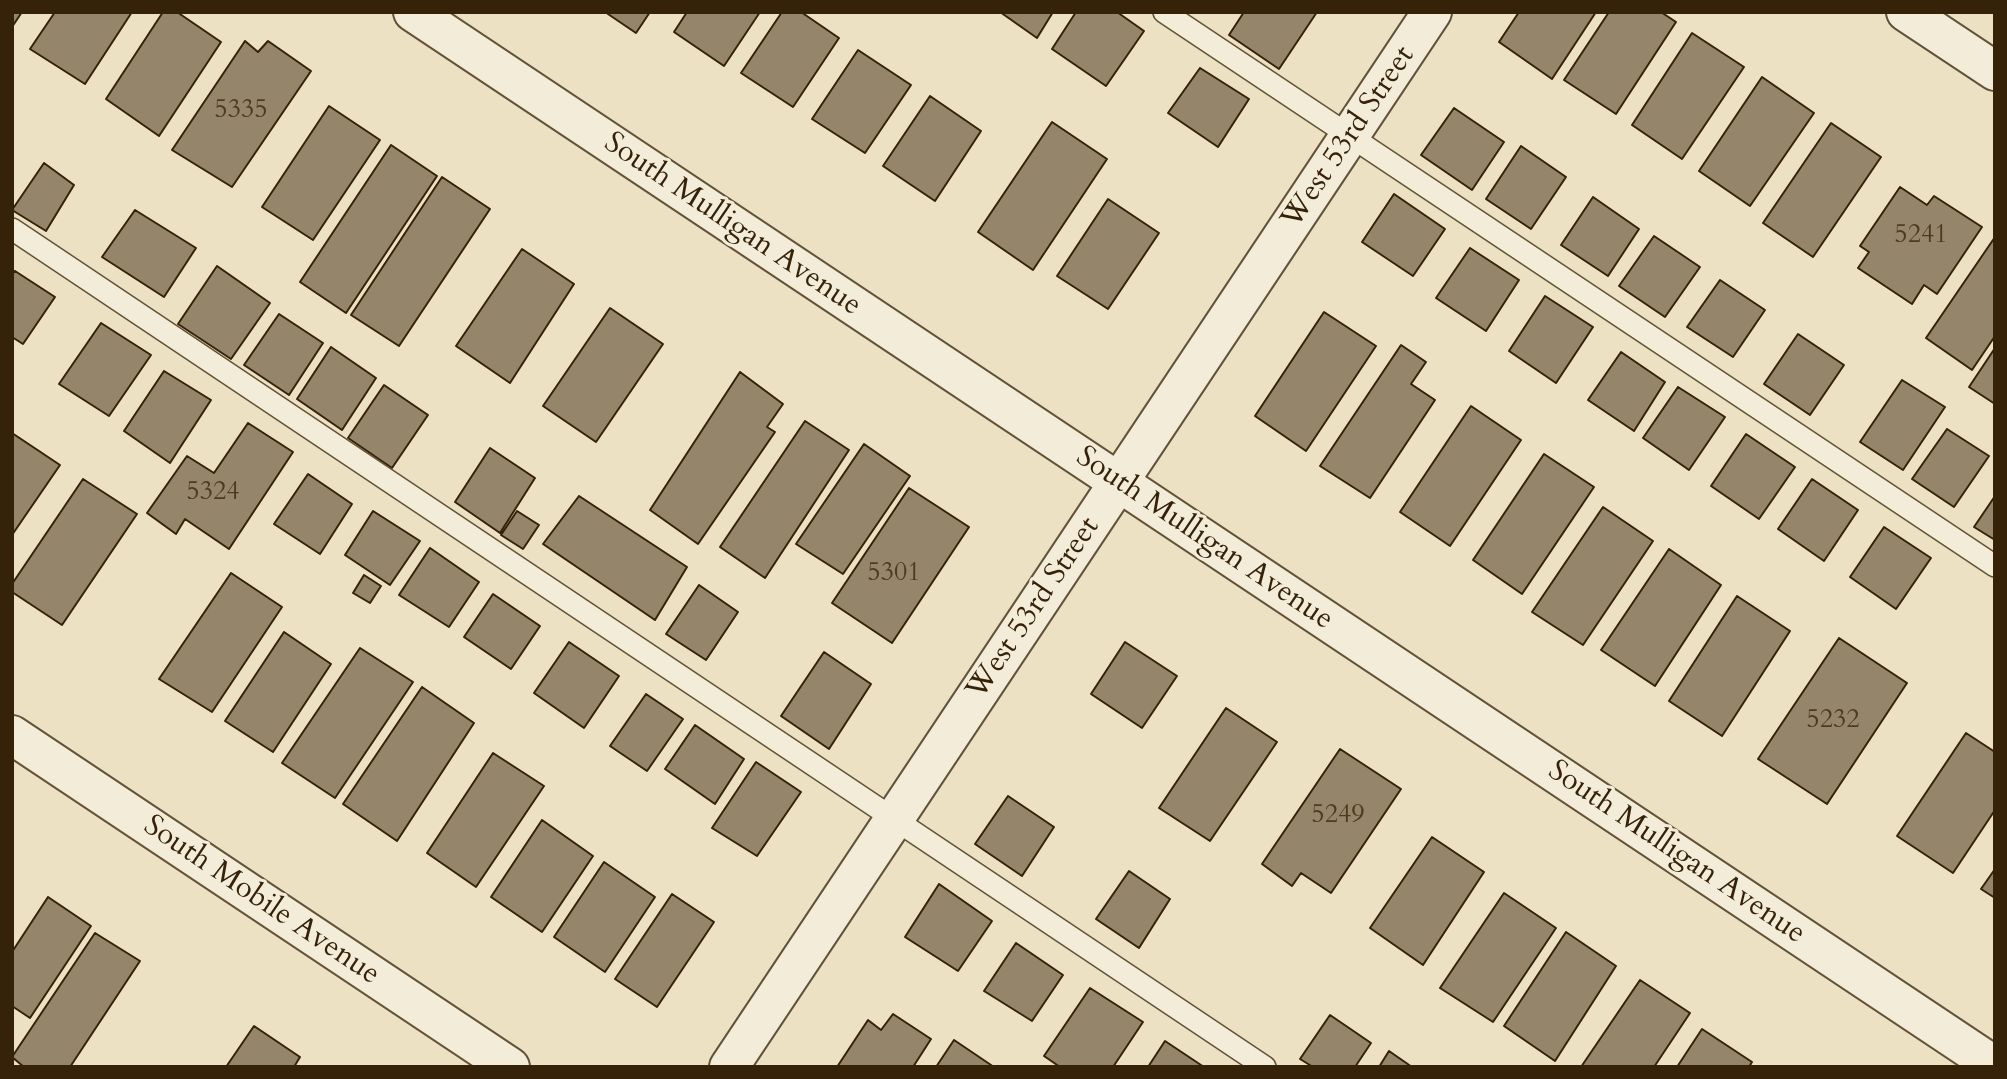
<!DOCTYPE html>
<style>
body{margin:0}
#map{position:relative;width:2007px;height:1079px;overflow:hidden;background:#ede1c4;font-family:Cardo,serif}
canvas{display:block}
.frame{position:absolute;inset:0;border:14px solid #352208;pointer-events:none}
</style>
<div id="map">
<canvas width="2007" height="1079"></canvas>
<div class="frame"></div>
</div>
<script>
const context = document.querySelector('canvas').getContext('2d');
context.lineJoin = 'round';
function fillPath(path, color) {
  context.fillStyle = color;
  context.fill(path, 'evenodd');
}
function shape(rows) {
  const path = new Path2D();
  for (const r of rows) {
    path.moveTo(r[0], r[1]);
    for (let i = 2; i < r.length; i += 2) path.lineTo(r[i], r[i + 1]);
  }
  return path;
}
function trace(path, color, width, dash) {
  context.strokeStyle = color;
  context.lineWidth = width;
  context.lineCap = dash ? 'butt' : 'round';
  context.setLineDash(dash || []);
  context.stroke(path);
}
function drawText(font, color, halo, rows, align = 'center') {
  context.font = font + ' Cardo,serif';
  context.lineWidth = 6;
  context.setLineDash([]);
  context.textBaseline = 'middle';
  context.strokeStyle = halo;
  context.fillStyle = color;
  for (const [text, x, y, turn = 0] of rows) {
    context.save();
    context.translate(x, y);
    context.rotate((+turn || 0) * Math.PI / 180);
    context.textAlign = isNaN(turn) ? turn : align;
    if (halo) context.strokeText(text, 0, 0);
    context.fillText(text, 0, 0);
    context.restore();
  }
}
const building = shape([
 [12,12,22,12,12,27,12,12],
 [55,12,132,12,85,84,30,49,55,12],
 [163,12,177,12,221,42,159,136,106,99,163,12],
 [605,12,650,12,636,33,605,12],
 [687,12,760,12,724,66,674,32,687,12],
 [782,12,801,12,839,38,793,107,741,73,782,12],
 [1000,12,1053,12,1037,38,1000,12],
 [1076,12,1117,12,1144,31,1106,86,1052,49,1076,12],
 [1244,12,1317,12,1279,69,1229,35,1244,12],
 [1519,12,1596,12,1552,79,1499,42,1519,12],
 [1609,12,1661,12,1676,22,1616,114,1564,80,1609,12],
 [1692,33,1744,67,1682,159,1632,125,1692,33],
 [245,41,258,52,268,41,311,71,232,187,172,150,245,41],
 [858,50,911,85,865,153,812,119,858,50],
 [1200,68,1249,99,1218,147,1168,113,1200,68],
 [1762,77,1814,113,1750,206,1699,171,1762,77],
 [930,96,981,131,935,201,883,166,930,96],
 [329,106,380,140,313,240,262,207,329,106],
 [1454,108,1504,142,1472,190,1421,155,1454,108],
 [1052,122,1107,159,1033,270,978,232,1052,122],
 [1831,123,1881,157,1813,257,1763,223,1831,123],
 [391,145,437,176,346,313,300,282,391,145],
 [1521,146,1566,177,1531,229,1486,199,1521,146],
 [44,163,74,185,46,231,12,210,44,163],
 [442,177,490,209,399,346,351,315,442,177],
 [1900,187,1927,205,1934,196,1982,227,1937,294,1924,285,1912,304,1858,268,1869,252,1860,246,1900,187],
 [1394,194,1445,229,1413,276,1362,242,1394,194],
 [1593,197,1639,229,1608,276,1561,245,1593,197],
 [1108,199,1159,233,1108,309,1057,276,1108,199],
 [135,210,196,248,164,297,102,257,135,210],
 [1654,236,1700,267,1665,317,1619,286,1654,236],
 [1995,237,1995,336,1972,370,1926,338,1995,237],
 [1470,248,1519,280,1486,331,1436,298,1470,248],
 [522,249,574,284,510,383,456,346,522,249],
 [217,266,270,303,231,359,178,324,217,266],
 [15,271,55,297,23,344,12,337,12,274,15,271],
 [1720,280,1765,310,1733,357,1687,327,1720,280],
 [1545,296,1593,327,1556,383,1509,351,1545,296],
 [610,308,663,344,596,442,543,406,610,308],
 [1324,312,1376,346,1306,451,1255,416,1324,312],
 [279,314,323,343,289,395,244,365,279,314],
 [101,323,151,355,109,416,59,384,101,323],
 [1798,334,1844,365,1810,415,1764,384,1798,334],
 [1401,345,1426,362,1411,384,1435,400,1370,498,1320,466,1401,345],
 [331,347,376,378,342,430,297,399,331,347],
 [1995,348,1995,404,1969,387,1995,348],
 [1621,352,1665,382,1634,431,1588,400,1621,352],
 [164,371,211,400,170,463,124,431,164,371],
 [740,372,783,404,767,427,775,432,698,544,650,510,740,372],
 [1902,380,1945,407,1903,470,1860,442,1902,380],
 [384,385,428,415,392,468,348,438,384,385],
 [1678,387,1725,417,1689,470,1643,438,1678,387],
 [1471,406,1521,440,1450,546,1400,512,1471,406],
 [805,421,849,450,765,578,720,547,805,421],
 [248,423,293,452,229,549,185,519,176,534,147,513,187,456,214,473,248,423],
 [1947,429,1989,456,1954,507,1912,479,1947,429],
 [12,433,60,465,12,535,12,433],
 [1746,434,1795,467,1759,519,1711,486,1746,434],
 [864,444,910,476,843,574,796,544,864,444],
 [490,448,535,478,500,533,455,502,490,448],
 [1544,454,1594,487,1522,594,1473,560,1544,454],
 [308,474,352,504,320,554,274,524,308,474],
 [83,479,137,514,62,625,12,592,12,584,83,479],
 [1812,479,1858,510,1824,561,1778,529,1812,479],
 [909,488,969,527,892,643,832,603,909,488],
 [579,496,687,567,655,620,543,544,579,496],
 [1995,496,1995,540,1974,527,1995,496],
 [1603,507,1653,541,1583,645,1532,612,1603,507],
 [373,511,420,541,390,585,345,555,373,511],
 [517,511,539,525,523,549,501,535,517,511],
 [1884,527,1931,558,1896,609,1850,577,1884,527],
 [430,548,479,582,449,627,399,595,430,548],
 [1669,549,1721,585,1655,686,1601,650,1669,549],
 [231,573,282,607,212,712,159,679,231,573],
 [364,575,381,586,370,603,353,593,364,575],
 [699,585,738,612,706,660,666,634,699,585],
 [493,594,540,626,511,669,464,637,493,594],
 [1737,596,1790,631,1722,736,1669,701,1737,596],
 [284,632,331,664,273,752,225,721,284,632],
 [1839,638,1907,683,1827,804,1758,759,1839,638],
 [569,642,619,676,584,728,534,693,569,642],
 [1125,642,1177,676,1142,728,1091,694,1125,642],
 [360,648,413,682,335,798,282,763,360,648],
 [824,652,871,684,829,749,781,716,824,652],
 [422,687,474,723,397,841,343,804,422,687],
 [646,694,683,719,647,771,610,746,646,694],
 [1226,708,1277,742,1210,841,1159,808,1226,708],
 [695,725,744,759,715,804,665,769,695,725],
 [1966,733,1995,752,1995,810,1953,873,1897,836,1966,733],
 [1340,749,1401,789,1331,893,1301,873,1292,886,1262,864,1340,749],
 [493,753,544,786,476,887,427,853,493,753],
 [756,762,801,792,757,856,712,828,756,762],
 [1008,796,1054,827,1022,876,975,844,1008,796],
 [542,820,593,856,542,932,491,897,542,820],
 [1432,837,1484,872,1423,965,1370,928,1432,837],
 [604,862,655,897,605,972,554,937,604,862],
 [1995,869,1995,898,1981,889,1995,869],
 [1129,871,1170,899,1139,948,1096,919,1129,871],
 [939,884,992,921,958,971,905,937,939,884],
 [1504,893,1556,928,1493,1022,1440,988,1504,893],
 [672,894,714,922,657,1007,615,979,672,894],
 [48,897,91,926,30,1018,12,1006,12,952,48,897],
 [1566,932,1616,966,1555,1061,1504,1026,1566,932],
 [95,933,140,961,70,1067,24,1067,12,1057,95,933],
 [1016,943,1063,975,1032,1021,984,991,1016,943],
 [1640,980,1690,1013,1654,1067,1581,1067,1640,980],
 [1090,988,1143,1022,1113,1067,1060,1067,1044,1056,1090,988],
 [893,1014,931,1039,913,1067,837,1067,868,1020,881,1030,893,1014],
 [1330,1015,1371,1043,1355,1067,1313,1067,1300,1059,1330,1015],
 [254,1026,300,1057,294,1067,226,1067,254,1026],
 [1702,1029,1752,1062,1749,1067,1677,1067,1702,1029],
 [954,1040,994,1067,936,1067,954,1040],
 [1165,1041,1204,1067,1148,1067,1165,1041],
 [1389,1051,1412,1067,1379,1067,1389,1051]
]);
fillPath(building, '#95856a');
trace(building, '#352208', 2);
const service = shape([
 [1164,12,1995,566],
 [12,229,1265,1067]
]);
const minor = shape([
 [413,12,1995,1066],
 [1906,12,1995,71],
 [12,735,510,1067],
 [729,1067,1432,12]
]);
trace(service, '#635237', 24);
trace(minor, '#635237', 42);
trace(service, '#f3ecd9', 21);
trace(minor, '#f3ecd9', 38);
drawText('26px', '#4d3b20', null, [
 ["5335",241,111],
 ["5241",1921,236],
 ["5324",213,493],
 ["5301",894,574],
 ["5232",1833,721],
 ["5249",1338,816]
]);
drawText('30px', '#352208', '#f3ecd9', [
 ["West 53rd Street",1349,138,-56],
 ["South Mulligan Avenue",732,225,34],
 ["South Mulligan Avenue",1204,539,34],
 ["West 53rd Street",1034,609,-56],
 ["South Mulligan Avenue",1676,853,34],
 ["South Mobile Avenue",261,901,34]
]);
</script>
